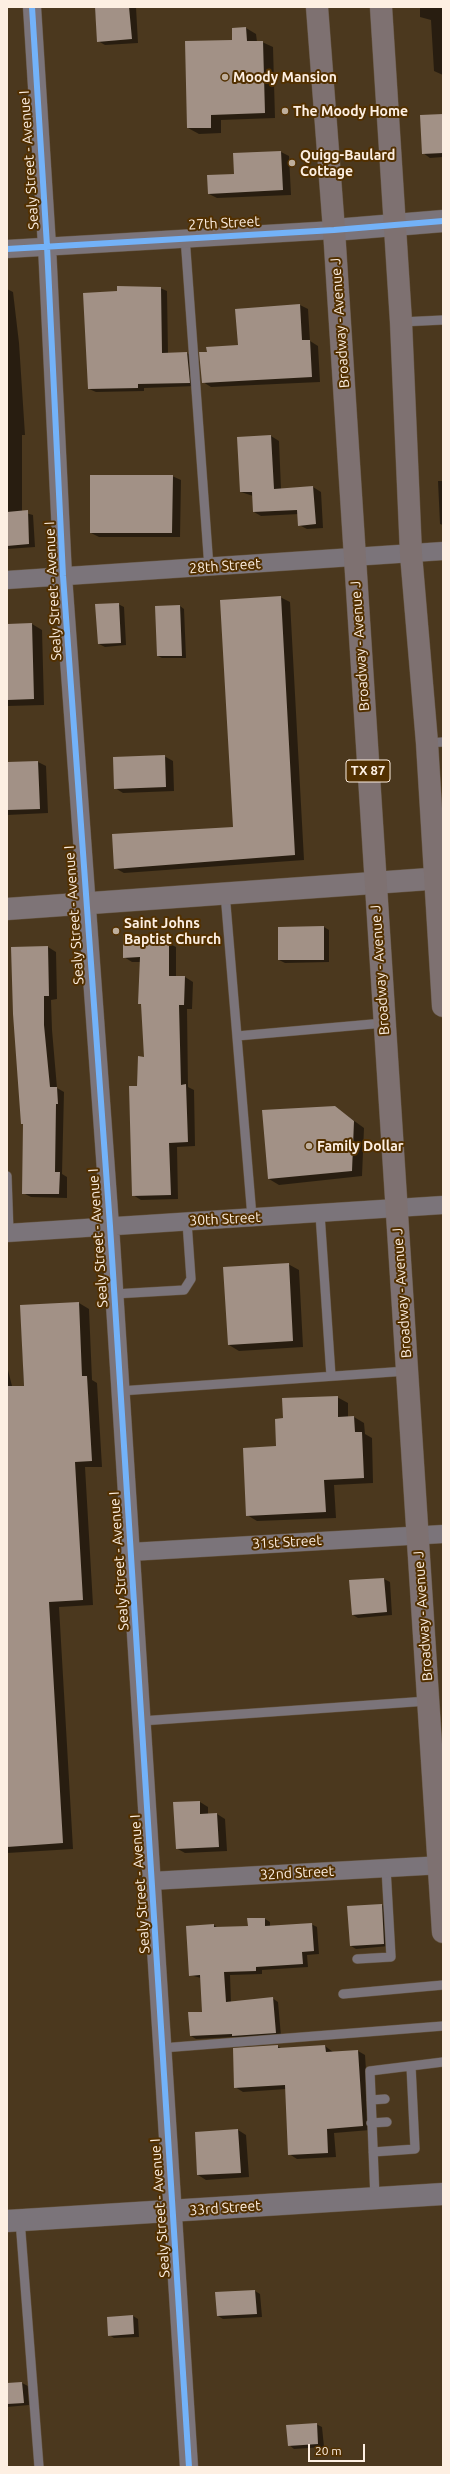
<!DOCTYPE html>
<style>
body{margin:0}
#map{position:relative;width:450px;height:2474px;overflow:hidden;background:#4b381e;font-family:Ubuntu,sans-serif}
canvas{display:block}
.frame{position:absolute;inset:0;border:8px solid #fdefe2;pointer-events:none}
.scale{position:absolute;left:308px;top:2444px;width:57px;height:18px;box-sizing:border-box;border:2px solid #fdefe2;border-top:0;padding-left:5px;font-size:12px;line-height:14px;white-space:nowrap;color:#fdefe2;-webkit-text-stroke:3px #523000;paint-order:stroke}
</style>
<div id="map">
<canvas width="450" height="2474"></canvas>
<div class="frame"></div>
<div class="scale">20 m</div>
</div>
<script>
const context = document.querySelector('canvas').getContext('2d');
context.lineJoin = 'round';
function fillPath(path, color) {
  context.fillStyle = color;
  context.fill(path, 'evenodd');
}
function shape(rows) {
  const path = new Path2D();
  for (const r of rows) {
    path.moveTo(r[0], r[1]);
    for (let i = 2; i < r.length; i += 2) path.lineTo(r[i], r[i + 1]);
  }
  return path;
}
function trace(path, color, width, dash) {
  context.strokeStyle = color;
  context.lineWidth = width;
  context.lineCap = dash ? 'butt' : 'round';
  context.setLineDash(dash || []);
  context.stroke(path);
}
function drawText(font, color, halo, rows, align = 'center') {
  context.font = font + ' Ubuntu,sans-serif';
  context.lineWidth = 4;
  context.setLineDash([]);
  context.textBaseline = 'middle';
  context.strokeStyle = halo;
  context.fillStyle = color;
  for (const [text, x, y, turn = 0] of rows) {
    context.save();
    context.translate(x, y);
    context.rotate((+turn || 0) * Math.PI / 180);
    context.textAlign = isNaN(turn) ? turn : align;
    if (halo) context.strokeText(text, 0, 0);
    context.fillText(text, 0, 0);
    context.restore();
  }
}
fillPath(shape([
 [95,7,136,7,138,43,105,45,98,41],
 [420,7,443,7,443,75,434,71,431,20,420,17],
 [233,28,246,28,256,34,257,42,262,42,273,47,275,118,221,120,221,133,199,134,188,128,233,41],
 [443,115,443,157,430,158,423,153],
 [281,152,289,156,291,195,217,198,209,194,236,174,234,154],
 [160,288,167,291,168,354,187,353,194,357,196,386,144,388,144,391,96,392,89,389,118,292],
 [7,289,13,292,19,343,25,435,22,435,22,512,33,515,35,547,7,549],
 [300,305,308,309,310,341,318,346,320,382,211,387,203,382,208,353,239,346],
 [271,436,279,441,281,489,313,487,321,492,323,528,307,529,299,525,299,514,261,516,254,512,253,496,241,492],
 [172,476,181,480,180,537,99,537,91,533],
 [438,481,443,481,443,525,440,524],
 [280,597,290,602,304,860,124,873,115,868,234,827],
 [118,604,124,607,126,645,105,647,99,644],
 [180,606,184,609,186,658,162,658,158,656],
 [32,624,42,630,44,705,7,706,7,625],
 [164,756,173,761,174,791,123,793,115,788],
 [38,762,46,766,48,813,7,815,7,763],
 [324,927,329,930,329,962,285,963,279,960],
 [152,936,161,943,168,943,176,947,176,977,185,977,193,982,192,1009,187,1009,188,1087,194,1090,195,1146,177,1147,178,1199,141,1200,133,1195,138,1087,145,1058,142,1005,139,1003,141,962,132,962,124,957],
 [48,947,56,952,57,999,51,1000,52,1030,57,1088,64,1092,62,1174,67,1177,67,1198,31,1197,23,1193,24,1125,12,948],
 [335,1107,364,1128,362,1176,279,1185,269,1179],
 [288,1264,299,1270,303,1347,239,1351,229,1345],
 [79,1303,89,1309,92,1380,97,1383,102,1467,85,1467,93,1605,59,1607,73,1849,7,1853,7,1366,26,1442,21,1306],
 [337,1397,348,1403,348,1417,354,1417,364,1423,365,1434,372,1438,373,1483,334,1485,336,1518,257,1521,247,1515,277,1447,284,1419],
 [384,1579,390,1582,392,1615,358,1618,353,1615],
 [200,1802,208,1807,208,1815,217,1814,225,1819,227,1851,185,1853,176,1848],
 [382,1905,387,1908,389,1946,356,1949,351,1946],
 [265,1919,270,1922,270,1927,311,1924,317,1927,319,1954,307,1955,308,1967,262,1970,262,1974,230,1975,231,2003,272,1998,278,2002,281,2036,239,2039,234,2037,196,2039,191,2036,203,2013,201,1978,190,1975,214,1925,218,1928,249,1927],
 [277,2046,283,2049,325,2046,333,2052,358,2051,365,2055,370,2130,334,2133,336,2157,297,2159,289,2154,286,2089,243,2092,235,2087],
 [238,2130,246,2135,249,2177,206,2180,198,2175,196,2133],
 [255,2291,260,2294,262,2317,223,2319,218,2316],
 [133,2316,138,2319,139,2337,114,2338,109,2335],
 [22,2383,28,2386,29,2405,7,2407,7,2384],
 [316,2424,322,2427,324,2447,294,2449,289,2445]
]), '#0007');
fillPath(shape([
 [95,7,129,7,132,39,97,42],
 [246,27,247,41,263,41,265,113,211,115,211,128,187,128,185,41,232,40,232,28],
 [443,114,443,153,422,154,420,115],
 [281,151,283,190,208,194,207,175,234,174,233,153],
 [117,286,161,287,162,353,187,352,190,383,138,384,138,388,88,389,83,293,117,291],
 [300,304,302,340,310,340,312,377,202,383,199,352,207,352,206,347,238,345,235,309],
 [271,435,274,489,313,486,316,524,298,526,297,510,253,512,252,492,240,492,237,437],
 [90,475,173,475,172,533,90,533],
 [28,510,29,544,7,546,7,512],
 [281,596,295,855,114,869,112,834,233,827,220,600],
 [119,603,121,643,98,644,95,604],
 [180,605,182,656,157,656,155,606],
 [32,623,34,699,7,700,7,624],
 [165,755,166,787,114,789,113,757],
 [38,761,40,809,7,810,7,762],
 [324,926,324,960,278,960,278,927],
 [123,935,153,935,153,942,169,942,169,976,185,976,184,1005,179,1005,181,1085,186,1084,188,1142,169,1143,171,1195,132,1196,129,1086,137,1086,138,1056,144,1057,141,1004,138,1004,140,957,123,958],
 [48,946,49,996,44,996,44,1025,50,1087,57,1087,58,1104,56,1104,55,1172,60,1172,59,1194,22,1194,23,1124,21,1124,13,1014,11,947],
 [335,1106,354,1121,352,1171,268,1179,262,1110],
 [289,1263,293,1341,228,1345,223,1267],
 [79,1302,82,1376,87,1376,92,1461,75,1462,83,1600,49,1602,63,1843,7,1847,7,1386,24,1386,20,1305],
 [338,1396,338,1417,354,1416,355,1432,362,1432,364,1478,324,1480,326,1512,246,1516,243,1448,276,1446,275,1419,283,1418,282,1398],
 [384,1578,387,1612,352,1615,349,1580],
 [200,1801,200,1814,217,1813,219,1847,176,1849,173,1802],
 [382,1904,384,1944,350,1946,347,1906],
 [247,1918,265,1918,265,1926,312,1923,314,1951,302,1952,303,1964,256,1967,256,1971,224,1972,226,2002,273,1997,276,2033,232,2036,232,2034,190,2036,188,2012,202,2012,200,1975,189,1976,186,1926,214,1924,214,1927,248,1926],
 [278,2045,278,2048,325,2045,326,2052,358,2050,363,2126,327,2129,328,2153,288,2155,285,2085,234,2088,233,2048],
 [238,2129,241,2173,197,2175,195,2132],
 [255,2290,257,2314,217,2316,215,2292],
 [133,2315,134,2334,108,2336,107,2317],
 [22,2382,24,2403,7,2404,7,2383],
 [317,2423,318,2444,288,2446,286,2425]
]), '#a29186');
const service = shape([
 [185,237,209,568],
 [401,322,443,320],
 [427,743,443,742],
 [225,893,252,1217],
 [237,1036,384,1023],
 [7,1176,9,1232],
 [320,1214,331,1376],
 [114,1294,184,1290,191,1279,187,1222],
 [120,1391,407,1371],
 [141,1721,428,1701],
 [357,1959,391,1957,386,1868],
 [343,1994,443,1985],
 [162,2048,443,2026],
 [371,2100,385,2099],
 [371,2123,387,2122],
 [373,2152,415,2149,411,2066],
 [375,2199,370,2071,443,2062],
 [20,2220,39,2467]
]);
const minor = shape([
 [32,7,47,246,63,576,110,1226,189,2467],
 [7,249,334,230],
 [7,580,443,551],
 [7,1233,443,1205],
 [130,1552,443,1534],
 [151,1881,443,1865]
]);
const tertiary = shape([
 [334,230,443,221],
 [7,2221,443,2194]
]);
const secondary = shape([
 [7,909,443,878]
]);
const primary = shape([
 [317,7,334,230,443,1932],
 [381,7,401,322,411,554,427,743,443,1006]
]);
trace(service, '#645441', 10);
trace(minor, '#645441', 19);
trace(tertiary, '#645441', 23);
trace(secondary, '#645441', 23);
trace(primary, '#645441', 23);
trace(service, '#7b747a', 9);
trace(minor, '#7b747a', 18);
trace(tertiary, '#7b747a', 22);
trace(secondary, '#7e7477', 22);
trace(primary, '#7e7171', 22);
trace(shape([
 [32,7,47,246,63,576,110,1226,189,2467],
 [7,249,334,230,443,221]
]), '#73b2f8', 6);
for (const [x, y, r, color] of [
 [225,77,4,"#bfaf9d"],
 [285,111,4,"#bfaf9d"],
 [292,163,4,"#bfaf9d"],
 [116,931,4,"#bfaf9d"],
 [309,1146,4,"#bfaf9d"]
]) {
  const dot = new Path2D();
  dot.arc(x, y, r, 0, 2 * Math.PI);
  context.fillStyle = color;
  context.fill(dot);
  trace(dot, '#523000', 1.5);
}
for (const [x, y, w] of [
 [368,771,44]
]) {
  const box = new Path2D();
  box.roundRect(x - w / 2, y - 11, w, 22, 3);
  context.fillStyle = '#523000';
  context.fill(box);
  trace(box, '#fdefe2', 1);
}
drawText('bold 13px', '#fdefe2', null, [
 ["TX 87",368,771]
]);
drawText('bold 14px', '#fdefe2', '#523000', [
 ["Moody Mansion",233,77],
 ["The Moody Home",293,111],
 ["Quigg-Baulard",300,155],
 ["Cottage",300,171],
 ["Saint Johns",124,923],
 ["Baptist Church",124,939],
 ["Family Dollar",317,1146]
], 'left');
drawText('14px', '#fdefe2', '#523000', [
 ["Sealy Street - Avenue I",29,160,-94],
 ["27th Street",224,223,-3],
 ["Broadway - Avenue J",340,323,-94],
 ["28th Street",225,566,-4],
 ["Sealy Street - Avenue I",53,591,-93],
 ["Broadway - Avenue J",360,646,-94],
 ["Sealy Street - Avenue I",74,915,-94],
 ["Broadway - Avenue J",380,970,-94],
 ["30th Street",225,1219,-3],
 ["Sealy Street - Avenue I",98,1238,-94],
 ["Broadway - Avenue J",402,1293,-94],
 ["31st Street",287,1542,-3],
 ["Sealy Street - Avenue I",119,1561,-94],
 ["Broadway - Avenue J",423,1616,-94],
 ["32nd Street",297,1873,-3],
 ["Sealy Street - Avenue I",140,1884,-94],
 ["Sealy Street - Avenue I",160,2208,-94],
 ["33rd Street",225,2208,-4]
]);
</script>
